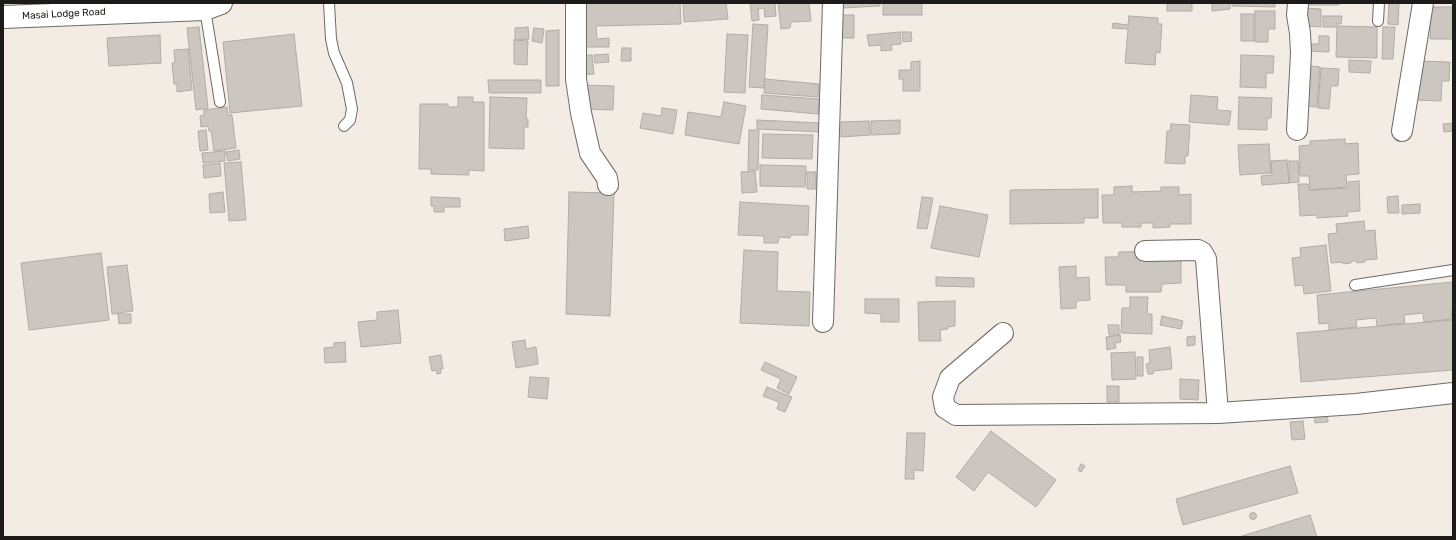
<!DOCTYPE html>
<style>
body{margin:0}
#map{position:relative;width:1456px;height:540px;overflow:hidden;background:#f2ece5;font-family:Rubik,sans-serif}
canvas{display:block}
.frame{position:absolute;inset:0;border:4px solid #1d1b19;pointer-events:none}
</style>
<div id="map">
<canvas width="1456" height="540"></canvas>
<div class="frame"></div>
</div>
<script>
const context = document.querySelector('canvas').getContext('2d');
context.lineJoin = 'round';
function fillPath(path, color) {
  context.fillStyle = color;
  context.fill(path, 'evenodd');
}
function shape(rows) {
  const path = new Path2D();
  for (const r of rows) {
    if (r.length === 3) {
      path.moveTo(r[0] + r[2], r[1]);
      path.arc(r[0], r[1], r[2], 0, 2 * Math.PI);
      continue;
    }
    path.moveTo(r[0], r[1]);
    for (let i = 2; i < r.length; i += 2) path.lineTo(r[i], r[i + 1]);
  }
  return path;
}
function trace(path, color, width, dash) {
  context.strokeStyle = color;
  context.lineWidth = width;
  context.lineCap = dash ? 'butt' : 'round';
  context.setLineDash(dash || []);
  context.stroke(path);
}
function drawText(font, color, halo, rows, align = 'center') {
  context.font = font + ' Rubik,sans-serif';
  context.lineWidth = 3;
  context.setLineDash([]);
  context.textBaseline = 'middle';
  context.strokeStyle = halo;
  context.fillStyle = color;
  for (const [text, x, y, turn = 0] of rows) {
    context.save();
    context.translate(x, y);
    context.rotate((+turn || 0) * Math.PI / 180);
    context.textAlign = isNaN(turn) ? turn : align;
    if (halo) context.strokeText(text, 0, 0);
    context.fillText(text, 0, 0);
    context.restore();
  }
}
const building = shape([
 [583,3,680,3,681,24,596,26,597,39,609,38,609,47,584,47,583,3],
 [683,3,726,3,728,19,684,22,683,3],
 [750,3,775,3,776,16,765,17,764,8,758,9,759,20,752,21,750,3],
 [778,3,809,3,811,21,791,22,790,28,781,29,778,3],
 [841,3,880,3,880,6,842,8,841,3],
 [883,3,922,3,922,15,883,15,883,3],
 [1167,3,1192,3,1192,11,1167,11,1167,3],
 [1212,3,1230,3,1230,9,1212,11,1212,3],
 [1232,3,1275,3,1275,7,1232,6,1232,3],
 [1305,3,1339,3,1339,5,1305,5,1305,3],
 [1389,3,1399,3,1398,25,1388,24,1389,3],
 [1431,7,1453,7,1453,39,1430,39,1431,7],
 [1305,8,1321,9,1321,27,1304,26,1305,8],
 [1255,11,1275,11,1275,29,1268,29,1268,42,1255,42,1255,11],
 [1241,14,1254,14,1254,41,1241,41,1241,14],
 [841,15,854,15,854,38,841,38,841,15],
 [1129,16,1158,18,1158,24,1162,24,1160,53,1156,52,1155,65,1125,63,1128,29,1112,28,1113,23,1128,25,1129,16],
 [1323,16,1342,16,1341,24,1336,24,1336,27,1323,27,1323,16],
 [753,24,768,25,764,88,749,87,753,24],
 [1337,26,1377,27,1377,58,1336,57,1337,26],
 [199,27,208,108,196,110,187,28,199,27],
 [528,27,529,39,515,40,515,28,528,27],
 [1383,27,1395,27,1393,59,1382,59,1383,27],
 [534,28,544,29,542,43,532,41,534,28],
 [559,30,559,86,546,86,546,31,559,30],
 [900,32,901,44,891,45,892,50,881,51,881,45,869,46,867,35,900,32],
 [902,32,911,32,912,41,903,42,902,32],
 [294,34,302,106,230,113,223,42,294,34],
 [727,34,748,35,745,93,724,92,727,34],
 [160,35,161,63,109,66,107,38,160,35],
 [1319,36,1329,36,1329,52,1306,51,1307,44,1319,44,1319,36],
 [514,40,528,41,527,65,514,64,514,40],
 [622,48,631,48,631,61,621,61,622,48],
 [188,49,192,90,177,92,177,84,174,84,172,63,175,63,174,50,188,49],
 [608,54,609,62,595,63,594,55,608,54],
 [592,55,594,74,579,75,578,56,592,55],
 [1241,55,1274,56,1273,73,1266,73,1266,88,1240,87,1241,55],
 [1349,60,1371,61,1370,73,1349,72,1349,60],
 [920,61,920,91,903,91,903,79,899,79,899,70,911,70,911,62,920,61],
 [1416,61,1450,62,1449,81,1442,81,1441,101,1415,100,1416,61],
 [1305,65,1320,67,1317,107,1302,106,1305,65],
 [1321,68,1339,69,1338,86,1331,86,1329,109,1318,108,1321,68],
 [765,79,819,84,818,97,764,93,765,79],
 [488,80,541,80,541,93,489,93,488,80],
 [584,85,614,86,613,110,583,109,584,85],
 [762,95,819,99,818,114,761,109,762,95],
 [1191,95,1218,97,1217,110,1231,111,1229,125,1189,122,1191,95],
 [458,97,473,97,473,102,484,102,484,171,469,170,469,175,431,174,431,169,419,169,420,104,448,104,448,107,458,107,458,97],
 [490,97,527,98,526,119,528,119,528,127,524,127,524,149,489,148,490,97],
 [1239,97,1272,98,1271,118,1267,118,1267,130,1238,129,1239,97],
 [724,102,746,106,739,144,685,135,688,112,721,117,724,102],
 [227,107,228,115,232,115,236,148,214,151,211,131,209,131,208,126,201,127,200,116,204,115,204,110,227,107],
 [662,108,677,110,673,134,640,128,643,113,661,116,662,108],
 [757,120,820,123,820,132,757,129,757,120],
 [900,120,900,134,871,135,871,121,900,120],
 [869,121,870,135,841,137,841,122,869,121],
 [1453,123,1453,131,1444,132,1443,124,1453,123],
 [1171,124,1190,125,1188,156,1185,156,1185,164,1165,163,1167,131,1170,131,1171,124],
 [206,130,208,150,200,151,198,131,206,130],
 [749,130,759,130,758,170,748,170,749,130],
 [763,134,813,135,812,159,762,158,763,134],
 [1345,139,1345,144,1358,143,1359,174,1346,175,1347,187,1310,190,1309,176,1300,176,1299,146,1310,145,1310,141,1345,139],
 [1269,144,1271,173,1240,175,1238,145,1269,144],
 [239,150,240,159,228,161,226,152,239,150],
 [225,151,225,161,203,163,202,153,225,151],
 [1287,160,1289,183,1262,185,1261,176,1272,175,1271,161,1287,160],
 [1289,161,1298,161,1299,182,1289,183,1289,161],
 [241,162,246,220,229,221,224,163,241,162],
 [220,163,221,176,204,178,203,165,220,163],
 [760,165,806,166,805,187,760,186,760,165],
 [755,171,757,192,742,193,741,172,755,171],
 [807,172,816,172,816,189,807,189,807,172],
 [1359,181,1360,211,1347,212,1348,216,1317,218,1317,215,1300,216,1298,184,1308,184,1309,190,1349,188,1348,182,1359,181],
 [1132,186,1132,192,1161,191,1161,187,1179,187,1179,195,1191,194,1191,224,1170,224,1170,227,1153,228,1153,223,1141,223,1141,227,1122,227,1122,223,1103,223,1102,195,1114,195,1114,187,1132,186],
 [1098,189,1098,218,1084,218,1084,223,1010,224,1010,190,1098,189],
 [223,192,225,212,210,213,209,194,223,192],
 [569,192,614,193,610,316,566,314,569,192],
 [1398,196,1399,213,1388,213,1387,197,1398,196],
 [431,197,460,198,460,207,444,207,444,212,434,212,434,206,431,206,431,197],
 [922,197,933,198,927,229,917,228,922,197],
 [740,202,809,206,808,235,791,235,790,238,779,237,778,243,764,243,764,236,738,235,740,202],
 [1420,204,1420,213,1402,214,1402,205,1420,204],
 [940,206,988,215,979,257,931,248,940,206],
 [1364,221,1365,231,1375,230,1377,259,1365,260,1365,262,1357,263,1356,261,1351,261,1351,263,1343,264,1343,262,1331,263,1328,234,1337,233,1336,224,1364,221],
 [528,226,529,238,505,241,504,229,528,226],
 [1326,245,1331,291,1304,294,1303,285,1295,286,1292,258,1301,257,1300,248,1326,245],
 [744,250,778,252,777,291,810,292,809,326,740,323,744,250],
 [1169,251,1181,256,1181,283,1162,284,1161,292,1126,292,1126,285,1106,285,1105,257,1118,257,1119,252,1169,251],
 [101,253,109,320,29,330,21,263,101,253],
 [127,265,133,311,112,314,107,267,127,265],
 [1076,266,1076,278,1089,277,1090,300,1076,301,1076,308,1061,309,1059,267,1076,266],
 [936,277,974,278,974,287,936,286,936,277],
 [1453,282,1453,310,1451,310,1452,319,1424,322,1423,313,1404,315,1405,323,1377,326,1376,318,1356,320,1357,327,1329,330,1329,323,1319,324,1317,295,1453,282],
 [1130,297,1148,297,1147,314,1152,314,1152,334,1121,333,1122,308,1130,308,1130,297],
 [865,299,899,299,899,322,881,322,881,314,865,313,865,299],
 [955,301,955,326,947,327,948,329,940,330,941,341,919,341,918,302,955,301],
 [398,310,401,343,361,347,358,322,377,320,377,312,398,310],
 [118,314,131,314,131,323,119,324,118,314],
 [1162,316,1183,321,1181,329,1160,325,1162,316],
 [1453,320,1453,370,1301,382,1297,333,1453,320],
 [1108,325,1119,325,1119,335,1109,335,1108,325],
 [1120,335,1121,342,1115,343,1116,348,1107,350,1106,337,1120,335],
 [1195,336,1195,345,1187,346,1187,337,1195,336],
 [525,340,526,349,536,347,538,364,516,368,512,342,525,340],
 [345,342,346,362,325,363,324,348,334,347,334,343,345,342],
 [1170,347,1172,369,1153,371,1153,374,1148,374,1146,364,1150,363,1149,350,1170,347],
 [1135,352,1136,379,1112,380,1111,353,1135,352],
 [441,355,443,369,440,369,441,373,437,374,436,370,432,371,429,357,441,355],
 [1137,357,1143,357,1143,376,1137,376,1137,357],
 [765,362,797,377,789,394,777,388,781,379,761,370,765,362],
 [530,377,549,378,547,399,528,397,530,377],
 [1180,379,1199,380,1198,400,1180,399,1180,379],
 [1107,386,1119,386,1119,402,1107,402,1107,386],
 [767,387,792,397,785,412,777,409,779,402,763,396,767,387],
 [1327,410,1328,422,1315,423,1314,411,1327,410],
 [1303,421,1305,439,1292,440,1290,422,1303,421],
 [991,431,1056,480,1036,507,988,472,974,491,956,477,991,431],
 [907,433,925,433,923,471,914,470,914,479,905,479,907,433],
 [1081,464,1085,466,1081,472,1078,470,1081,464],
 [1290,466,1298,493,1183,525,1176,499,1290,466],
 [1253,516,3.5],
 [1310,515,1317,537,1239,537,1310,515]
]);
fillPath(building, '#ccc6c0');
trace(building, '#b1aba5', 1);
const service = shape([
 [329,3,331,39,334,53,347,83,352,109,350,120,344,126],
 [205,9,220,102],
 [1378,21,1379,3],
 [1355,285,1453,270]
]);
const minor = shape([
 [576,3,576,79,581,113,590,153,607,178,608,185],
 [1297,130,1301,53,1300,33,1297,15,1298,3],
 [1402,131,1423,3],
 [1145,251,1198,250,1202,252,1206,259,1218,413],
 [823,322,833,3],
 [1003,333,950,378,943,397,945,408,956,415,1218,413,1356,404,1453,393]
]);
const tertiary = shape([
 [3,17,205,9,221,3]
]);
trace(service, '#706a65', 12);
trace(minor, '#706a65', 22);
trace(tertiary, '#706a65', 24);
trace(service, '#fff', 10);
trace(minor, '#fff', 20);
trace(tertiary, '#fff', 22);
drawText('10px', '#1d1b19', '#fff', [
 ["Masai Lodge Road",64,14,-3]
]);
</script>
